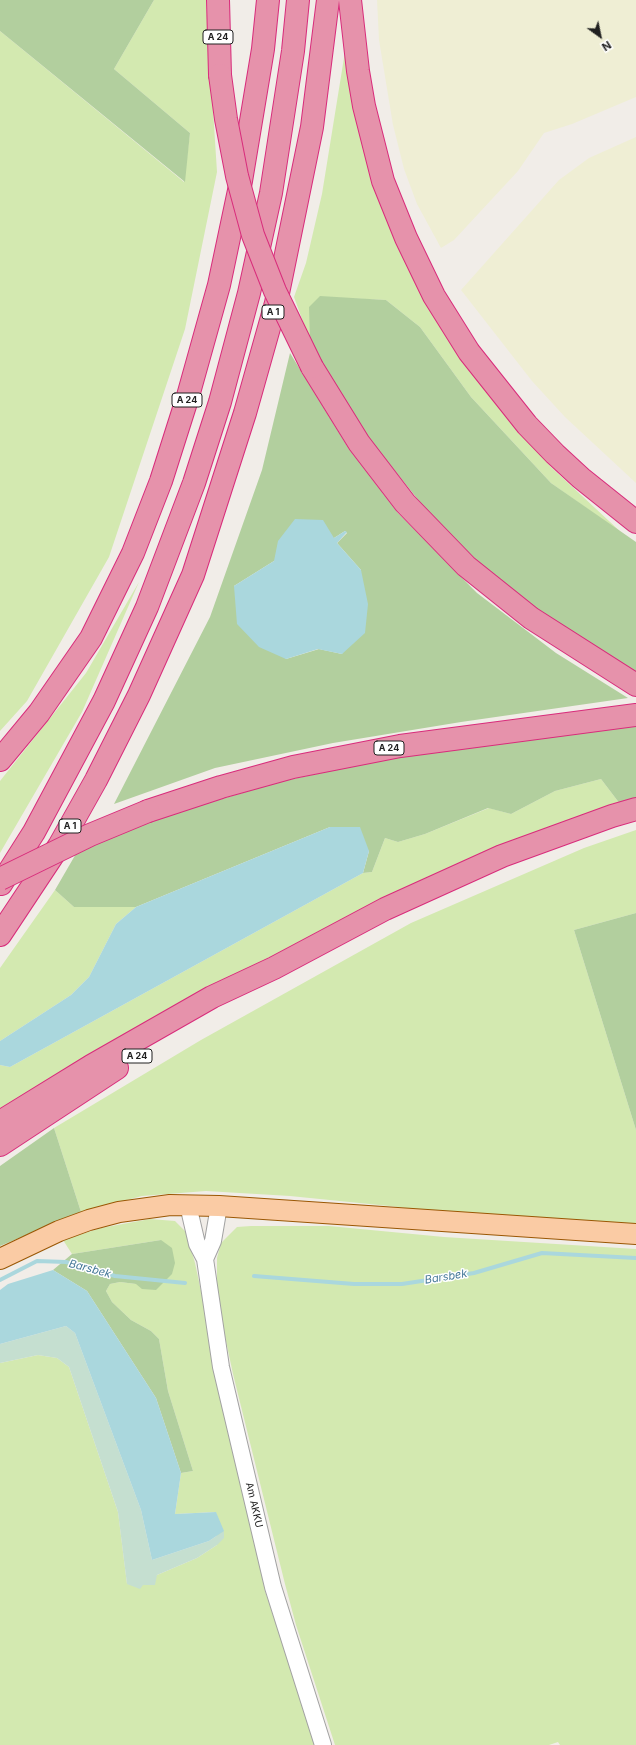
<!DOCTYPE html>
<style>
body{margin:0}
#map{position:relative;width:636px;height:1745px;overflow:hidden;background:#f1ede8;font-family:Inter,sans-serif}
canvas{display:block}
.north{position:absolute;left:580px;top:16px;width:40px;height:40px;-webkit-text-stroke:3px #fff;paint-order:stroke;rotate:147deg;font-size:11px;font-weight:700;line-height:16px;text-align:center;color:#212121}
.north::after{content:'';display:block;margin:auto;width:14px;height:18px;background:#212121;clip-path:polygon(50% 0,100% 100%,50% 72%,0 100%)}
</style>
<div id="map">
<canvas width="636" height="1745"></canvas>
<div class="north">N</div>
</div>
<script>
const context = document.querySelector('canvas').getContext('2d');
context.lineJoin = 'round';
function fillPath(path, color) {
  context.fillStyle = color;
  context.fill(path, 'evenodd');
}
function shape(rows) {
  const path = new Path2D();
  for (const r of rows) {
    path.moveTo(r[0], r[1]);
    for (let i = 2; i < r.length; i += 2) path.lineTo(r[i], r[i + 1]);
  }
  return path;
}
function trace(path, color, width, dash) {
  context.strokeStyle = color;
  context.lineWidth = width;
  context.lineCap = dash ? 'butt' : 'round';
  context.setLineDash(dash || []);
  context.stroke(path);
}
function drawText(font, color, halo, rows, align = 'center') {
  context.font = font + ' Inter,sans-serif';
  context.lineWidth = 3;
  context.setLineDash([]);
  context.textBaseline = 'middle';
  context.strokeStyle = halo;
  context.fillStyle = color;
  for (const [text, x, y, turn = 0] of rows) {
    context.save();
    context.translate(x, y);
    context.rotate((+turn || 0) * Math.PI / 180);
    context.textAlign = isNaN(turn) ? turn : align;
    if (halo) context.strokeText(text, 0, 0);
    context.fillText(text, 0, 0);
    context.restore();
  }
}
fillPath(shape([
 [377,0,636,0,636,97,572,124,544,133,518,171,454,240,441,248,417,204,404,169,393,125,379,40],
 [636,137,636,483,565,417,532,381,461,290,559,180,589,158]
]), '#efeed4');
fillPath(shape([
 [154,0,206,0,217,172,185,329,109,557,27,701,0,731,0,31,184,182,190,133,114,69],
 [348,33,364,137,509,418,551,467,624,535,551,483,471,397,420,327,386,300,320,297,310,341,294,297,306,263,322,194],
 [139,582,82,712,0,853,0,781,86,673],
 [601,779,620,804,540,833,0,1117,0,1065,10,1067,363,873,372,872,385,838,398,842,425,834,489,808,511,814,555,791],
 [636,830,636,913,574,930,636,1130,636,1228,489,1220,399,1207,290,1196,206,1191,142,1196,81,1212,54,1128,201,1040,411,923,584,848],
 [55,890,74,907,136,907,116,924,89,977,71,995,0,1041,0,968],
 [150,1219,175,1221,186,1232,195,1263,265,1591,316,1745,0,1745,0,1363,38,1355,57,1358,69,1367,118,1512,127,1584,143,1585,157,1575,197,1558,217,1545,216,1512,175,1514,181,1473,193,1471,168,1391,159,1339,151,1331,131,1320,112,1302,106,1291,110,1284,120,1282,136,1284,161,1240,72,1254,63,1240,101,1228],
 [251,1226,329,1226,444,1237,636,1249,636,1745,560,1745,558,1742,549,1745,335,1745,296,1625,285,1584,233,1374,217,1299,217,1258,221,1243,237,1227]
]), '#d3e9b0');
fillPath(shape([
 [0,0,154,0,114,69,190,133,185,182,0,31],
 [320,296,386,300,420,327,471,397,551,483,636,542,636,672,520,599,444,532,363,431,310,341,309,307],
 [290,353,349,449,398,513,477,593,556,653,628,698,461,722,333,743,215,768,114,804,210,617,262,470],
 [345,531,347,533,337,543,361,570,342,654,319,649,286,659,234,586,274,561,334,538],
 [636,726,636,799,620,804,601,779,555,791,511,814,488,808,425,834,398,842,385,838,372,872,363,873,369,851,330,827,136,907,74,907,55,890,77,852,160,817,283,781,402,756],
 [636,913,636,1130,574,930],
 [54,1128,81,1212,0,1246,0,1166],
 [161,1240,172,1248,175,1263,172,1274,156,1290,142,1289,136,1284,120,1282,110,1284,106,1291,112,1302,131,1320,151,1331,159,1339,168,1391,193,1471,181,1473,156,1398,87,1291,53,1270,72,1254]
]), '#b2cf9e');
fillPath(shape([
 [66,1326,75,1333,141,1510,152,1560,209,1541,224,1531,224,1538,217,1545,197,1558,157,1575,155,1585,143,1585,140,1589,127,1584,118,1512,69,1367,57,1358,38,1355,0,1363,0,1344]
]), '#c5dfd0');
fillPath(shape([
 [295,519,323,520,334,538,345,531,347,532,337,543,361,570,368,604,365,633,342,654,318,649,286,659,259,647,237,624,234,586,274,561,278,541],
 [330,827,360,827,369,851,363,873,10,1067,0,1065,0,1041,71,995,89,977,116,924,136,907],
 [53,1270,87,1291,156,1398,181,1473,175,1514,216,1512,224,1531,209,1541,152,1560,141,1510,75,1333,66,1326,0,1344,0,1290,8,1284]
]), '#aad7dd');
trace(shape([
 [254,1276,354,1284,402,1284,474,1273,542,1253,636,1258],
 [0,1280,37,1261,66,1262,115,1276,185,1283]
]), '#aad7dd', 4);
const minor = shape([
 [188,1205,197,1244,205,1259,221,1367,273,1587,323,1745],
 [205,1259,213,1241,219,1206]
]);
const major = shape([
 [0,1259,59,1231,89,1220,119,1212,170,1205,219,1206,636,1234]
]);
const highway = shape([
 [218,0,220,75],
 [350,0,358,71,364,106,383,181,406,238,434,296,469,352,527,425,555,454,581,478,636,522],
 [312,367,359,443,405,503,466,566,531,618,636,685],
 [0,760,39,713,91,638,133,553,161,481,188,396,219,285,241,181,263,49,268,0],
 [148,811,221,787,293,767,400,746,636,715],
 [1,884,34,832,104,701,147,607,194,483,220,402,249,293,271,193,293,51,298,0],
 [0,935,59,846,96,780,139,695,193,575,245,413,276,303,312,127,328,0],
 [0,1122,91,1066,212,997,274,968,385,909,502,856,612,816,636,809],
 [0,1145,117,1068]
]);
trace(minor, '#a2a2a2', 18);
trace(major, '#9a5704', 22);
trace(highway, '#d82c7b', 24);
trace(minor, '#fff', 16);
trace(major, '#facba4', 20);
trace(highway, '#e692ab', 22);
const highwayBridge = shape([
 [220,75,226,119,237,176,253,235,275,291,312,367],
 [0,879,90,835,148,811]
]);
trace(highwayBridge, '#d82c7b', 24, []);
trace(highwayBridge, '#e692ab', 22);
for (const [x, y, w] of [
 [218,37,30],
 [273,312,22],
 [187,400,30],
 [389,748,30],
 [70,826,22],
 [137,1056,30]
]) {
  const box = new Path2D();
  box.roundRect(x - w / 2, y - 7, w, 14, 3);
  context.fillStyle = '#fff';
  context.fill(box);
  trace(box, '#212121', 1);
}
drawText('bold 9px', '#212121', null, [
 ["A 24",218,37],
 ["A 1",273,312],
 ["A 24",187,400],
 ["A 24",389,748],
 ["A 1",70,826],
 ["A 24",137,1056]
]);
drawText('10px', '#212121', '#fff', [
 ["Am AKKU",254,1505,77]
]);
drawText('italic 11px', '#457898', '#fff', [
 ["Barsbek",90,1269,15],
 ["Barsbek",446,1277,-9]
]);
</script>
